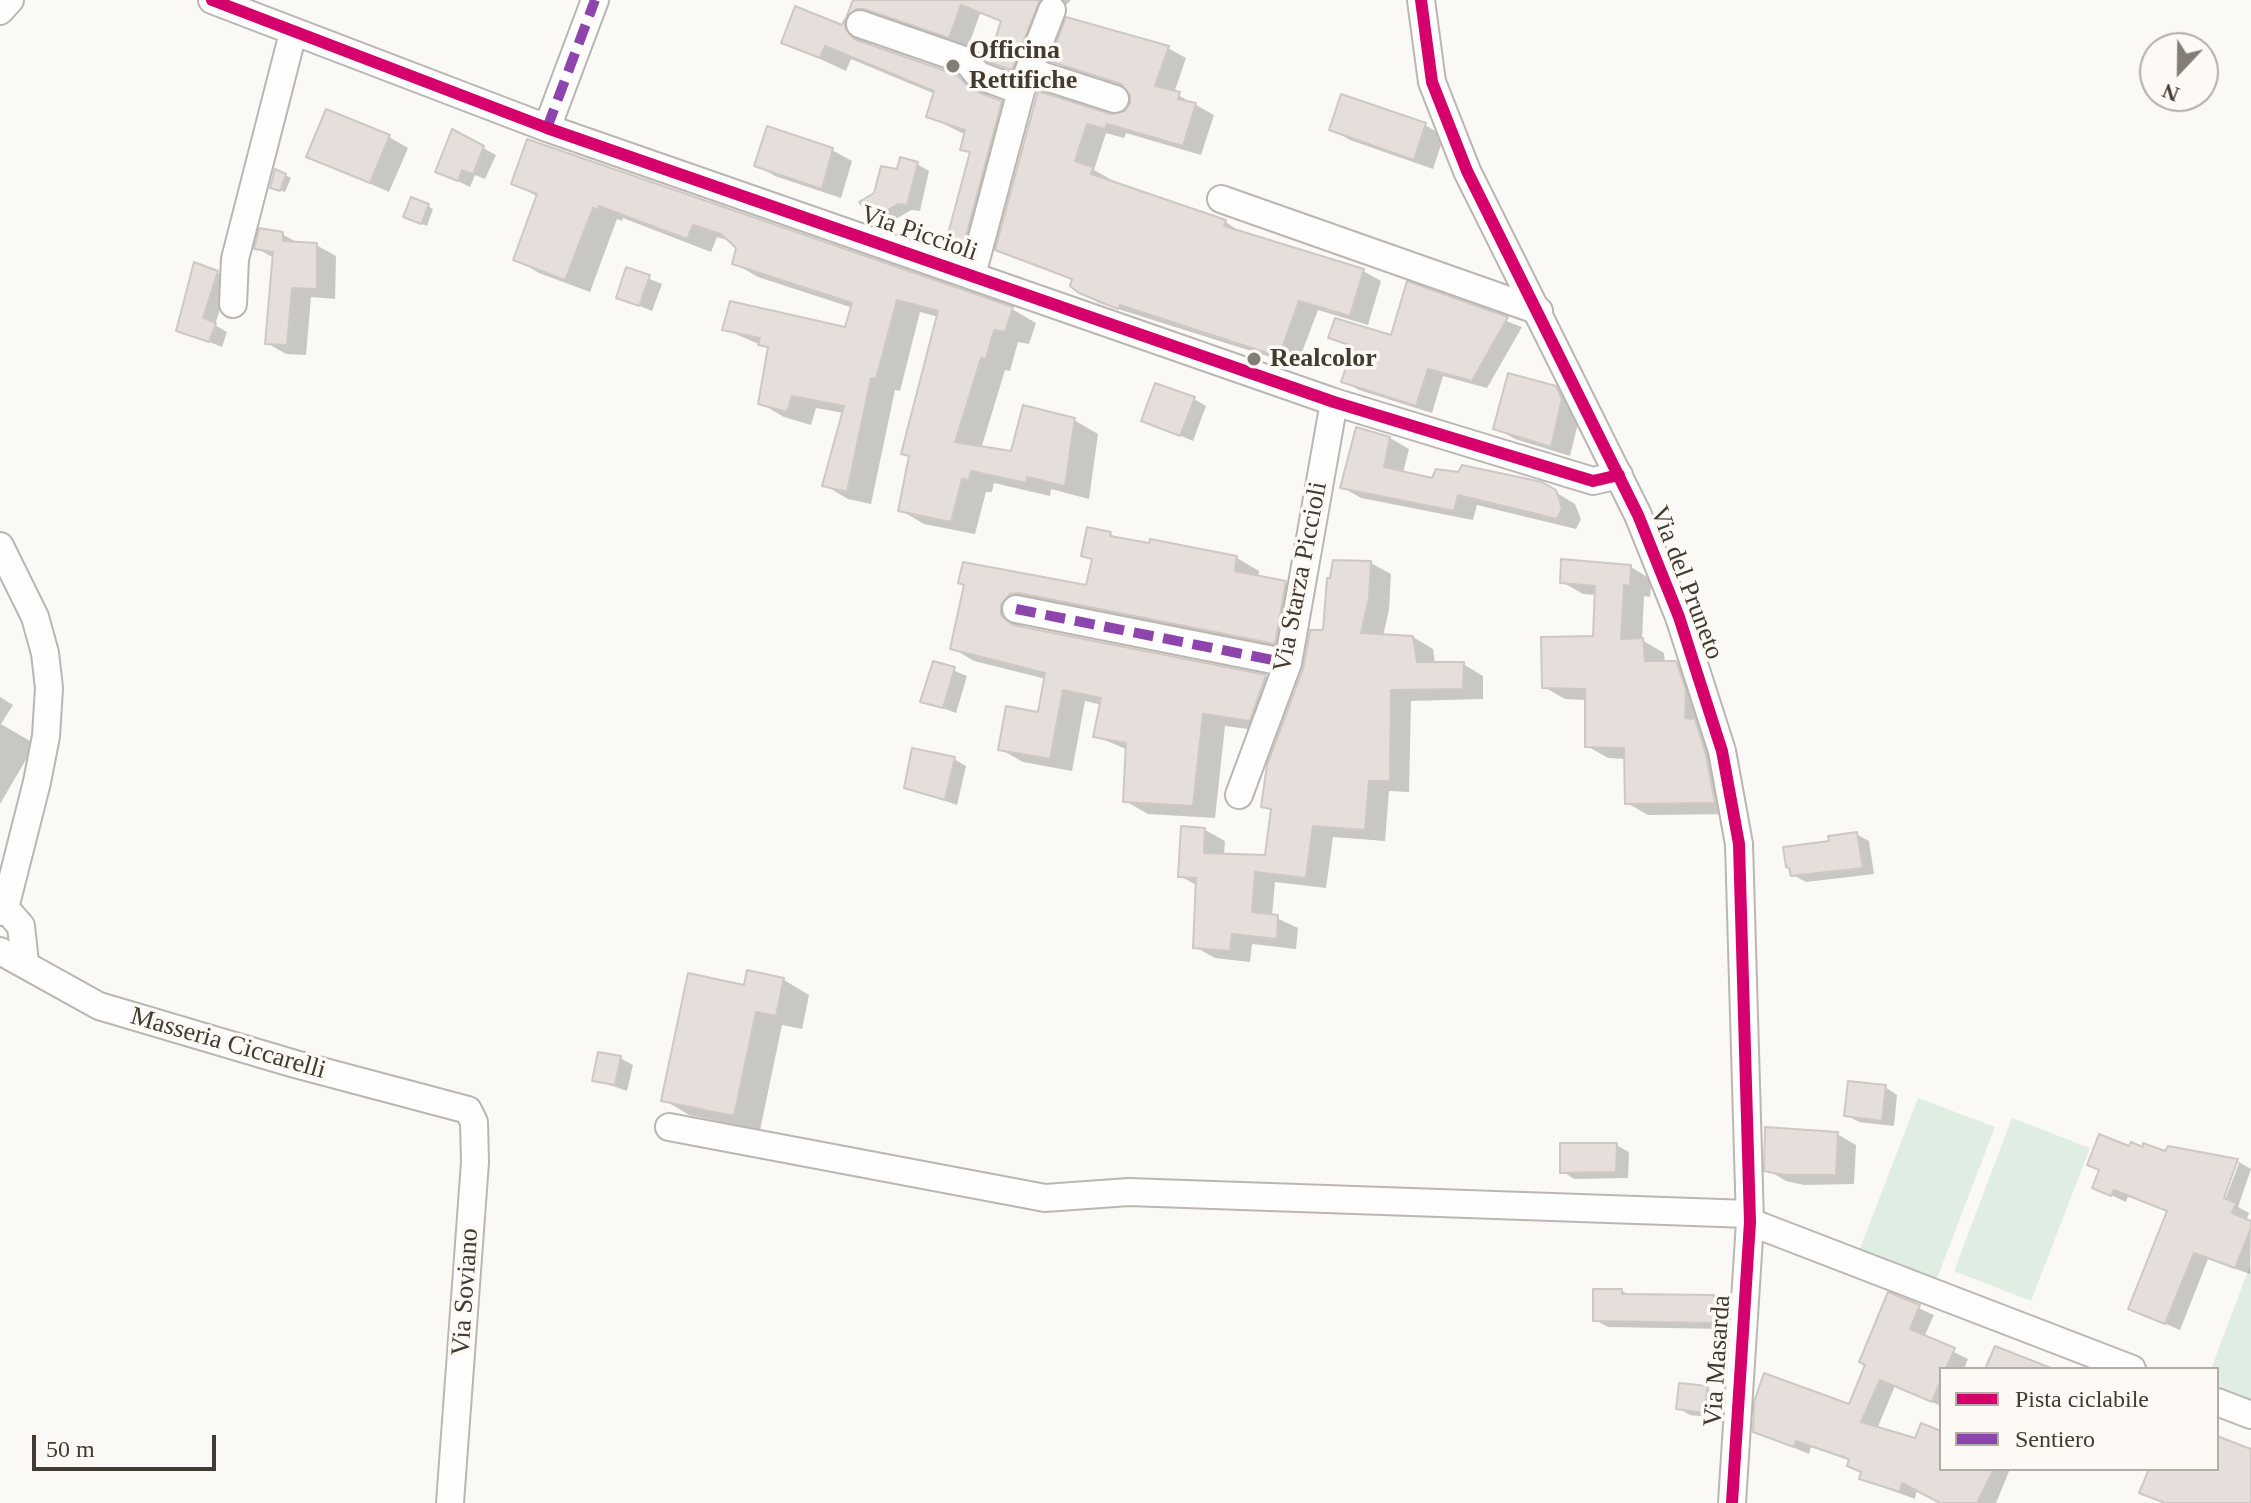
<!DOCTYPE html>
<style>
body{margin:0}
#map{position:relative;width:2251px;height:1503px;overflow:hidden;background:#fbf9f6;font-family:Georgia,serif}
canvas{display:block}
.legend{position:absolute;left:1939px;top:1367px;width:280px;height:104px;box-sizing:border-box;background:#fdf9f4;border:2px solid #b3ada6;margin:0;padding:10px 14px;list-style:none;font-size:24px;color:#433a31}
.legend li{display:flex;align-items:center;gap:16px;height:40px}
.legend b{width:40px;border:2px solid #b3ada6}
.north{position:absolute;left:2139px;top:32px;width:80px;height:80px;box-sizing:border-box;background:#fdf9f4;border:2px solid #b3ada6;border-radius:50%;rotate:202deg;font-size:22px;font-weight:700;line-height:32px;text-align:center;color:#433a31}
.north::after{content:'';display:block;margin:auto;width:28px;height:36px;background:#837d76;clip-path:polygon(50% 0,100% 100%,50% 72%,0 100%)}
.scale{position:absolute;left:32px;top:1435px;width:184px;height:36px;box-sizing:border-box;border:4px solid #433a31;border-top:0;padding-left:10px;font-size:24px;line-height:28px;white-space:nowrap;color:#433a31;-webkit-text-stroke:6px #fdf9f4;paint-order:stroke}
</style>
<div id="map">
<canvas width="2251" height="1503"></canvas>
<ul class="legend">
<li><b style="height:10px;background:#d6006c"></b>Pista ciclabile</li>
<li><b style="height:10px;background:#8e44ad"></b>Sentiero</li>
</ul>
<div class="north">N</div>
<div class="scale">50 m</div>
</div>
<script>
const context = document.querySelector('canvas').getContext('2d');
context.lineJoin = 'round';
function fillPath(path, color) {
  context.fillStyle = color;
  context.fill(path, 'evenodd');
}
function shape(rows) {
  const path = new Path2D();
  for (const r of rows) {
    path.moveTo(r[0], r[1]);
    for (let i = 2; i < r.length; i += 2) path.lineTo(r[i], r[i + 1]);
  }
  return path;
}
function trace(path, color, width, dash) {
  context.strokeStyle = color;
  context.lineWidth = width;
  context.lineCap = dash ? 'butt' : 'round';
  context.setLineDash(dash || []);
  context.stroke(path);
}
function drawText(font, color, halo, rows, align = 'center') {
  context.font = font + ' Georgia,serif';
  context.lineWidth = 7;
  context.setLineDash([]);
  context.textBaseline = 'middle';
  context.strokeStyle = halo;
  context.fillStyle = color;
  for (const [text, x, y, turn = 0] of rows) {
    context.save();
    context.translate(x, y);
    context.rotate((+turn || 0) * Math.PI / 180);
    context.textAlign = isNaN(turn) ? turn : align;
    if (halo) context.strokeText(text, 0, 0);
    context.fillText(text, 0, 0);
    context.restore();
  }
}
fillPath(shape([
 [1918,1098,1995,1127,1936,1281,1859,1251],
 [2012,1118,2090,1148,2031,1301,1954,1271],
 [2251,1263,2251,1402,2217,1389,2217,1369,2211,1369]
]), '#e0ede3');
fillPath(shape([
 [855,0,978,0,984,3,968,47,885,19,876,18,866,27,848,17],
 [997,0,1071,0,1056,15,1031,80,991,61,1003,22,991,16],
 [846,22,870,36,872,47,956,76,1027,118,972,263,947,248,971,154,962,149,966,135,928,116,935,94,851,59,846,71,784,42,843,27],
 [1168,48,1186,58,1174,93,1214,115,1201,155,1126,133,1124,138,1106,133,1094,170,1110,179,1110,183,1226,222,1243,234,1363,271,1381,281,1368,325,1318,310,1299,360,1289,356,1286,362,1099,303,1080,292,1074,281,998,249,1039,94,1111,116,1126,113,1132,104,1128,89,1070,71,1052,60],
 [1425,125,1444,136,1433,169,1350,140,1331,129],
 [453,132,496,155,485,179,475,175,470,187,437,171],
 [389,137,408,148,389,192,309,156],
 [528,141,1012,309,1036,323,1029,344,1018,342,1010,371,1005,370,981,449,1013,454,1074,420,1098,434,1089,499,1051,489,1050,496,994,483,992,492,986,492,975,534,924,524,900,510,911,458,903,453,939,317,920,312,900,391,895,390,871,504,848,499,824,485,844,413,816,408,811,425,784,417,760,403,770,349,724,329,847,330,853,308,758,277,734,263,738,247,733,242,717,237,711,252,623,218,622,221,617,219,590,292,539,273,516,259,538,197,513,183],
 [832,150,852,161,841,198,775,176,756,165],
 [917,164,929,171,920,211,911,210,886,225,873,218,898,172],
 [285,175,291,178,285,192,272,187],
 [428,206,433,209,427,226,411,220],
 [282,234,300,244,316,245,336,256,335,299,311,297,306,355,286,354,267,343,274,258,256,248],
 [628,270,662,284,652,311,618,297],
 [217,272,229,280,215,325,227,332,222,347,179,330],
 [1408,284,1522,327,1487,388,1443,376,1432,413,1359,390,1344,381,1354,349,1330,338,1393,337],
 [1555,388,1575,399,1581,411,1570,456,1515,439,1495,428],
 [1194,399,1206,406,1193,441,1144,420],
 [1390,438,1409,449,1403,473,1433,481,1542,484,1575,504,1581,519,1576,529,1477,505,1473,520,1361,498,1342,487],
 [1110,534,1121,540,1237,558,1259,571,1258,577,1286,583,1308,596,1297,656,1022,618,1023,629,1266,677,1288,690,1272,732,1225,726,1215,818,1148,814,1125,801,1128,750,1095,736,1102,705,1085,701,1072,771,1023,762,1000,749,1039,715,1046,679,974,661,952,648,966,586,1087,588,1093,561,1083,555],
 [1371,563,1391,574,1389,610,1383,636,1413,637,1433,649,1435,664,1463,664,1483,676,1483,699,1411,701,1409,792,1389,791,1385,841,1333,837,1326,888,1275,882,1272,916,1298,928,1296,949,1252,944,1250,962,1215,958,1195,947,1198,886,1180,876,1205,830,1225,841,1224,855,1267,857,1273,812,1263,806,1325,633],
 [1631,567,1652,580,1650,597,1644,596,1642,640,1664,653,1665,663,1676,663,1697,675,1735,814,1648,815,1627,803,1626,759,1608,758,1587,746,1587,700,1565,699,1544,687,1595,638,1597,595,1583,594,1562,582],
 [935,663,967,676,956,713,923,701],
 [0,697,13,705,1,724,35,744,0,804],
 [954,759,966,766,957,805,906,787],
 [1856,834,1869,841,1874,874,1806,882,1793,875,1831,843],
 [749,973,784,980,809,995,802,1029,782,1025,760,1130,689,1115,664,1100,746,988],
 [620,1058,633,1065,627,1091,595,1080],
 [1885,1087,1897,1095,1894,1126,1859,1122,1846,1115],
 [1837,1134,1856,1145,1854,1184,1804,1185,1786,1181,1766,1169],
 [1616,1145,1629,1152,1628,1178,1574,1179,1562,1171],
 [2169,1148,2237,1161,2251,1169,2238,1207,2249,1213,2246,1221,2251,1223,2250,1274,2208,1259,2180,1330,2130,1308,2169,1212,2128,1196,2126,1202,2094,1187,2101,1171,2089,1165,2130,1149,2166,1153],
 [2235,1163,2239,1163,2222,1208,2218,1207],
 [1622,1291,1631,1296,1714,1297,1726,1304,1727,1329,1608,1327,1595,1320],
 [1889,1295,1934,1315,1924,1337,1968,1359,1964,1369,1941,1369,1941,1406,1895,1386,1877,1429,1916,1440,1941,1433,1941,1469,2010,1469,1996,1503,1943,1503,1917,1489,1915,1499,1861,1479,1863,1473,1849,1465,1851,1461,1811,1447,1809,1454,1755,1431,1850,1407],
 [1707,1388,1719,1395,1717,1418,1690,1415,1678,1408]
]), '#0003');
const building = shape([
 [853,0,1040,0,1012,70,988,62,1001,21,961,5,949,38,864,9,856,9,846,18,853,0],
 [795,6,842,25,845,19,845,28,854,39,957,75,972,90,1002,101,961,255,944,249,970,152,960,150,965,130,926,117,934,91,825,46,820,58,781,43,795,6],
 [1066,17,1169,46,1155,86,1180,92,1178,99,1196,103,1183,146,1107,124,1105,129,1087,124,1075,161,1093,167,1091,174,1226,220,1224,226,1364,269,1350,316,1299,301,1281,351,1270,348,1267,353,1120,305,1118,309,1079,293,1070,286,1072,279,995,250,1038,91,1111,114,1125,111,1130,103,1130,95,1121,84,1049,61,1066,17],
 [1341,94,1426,123,1414,160,1329,130,1341,94],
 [326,109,390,135,370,183,306,157,326,109],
 [767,126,833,148,822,189,754,166,767,126],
 [452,129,484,146,473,174,462,170,458,181,435,172,452,129],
 [527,139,1013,307,1005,332,994,330,986,359,981,358,955,442,1011,451,1023,405,1075,418,1065,486,1027,477,1026,483,971,471,969,480,962,479,951,522,898,511,909,456,901,454,938,311,897,300,876,379,871,378,847,492,822,486,844,406,792,396,787,412,758,404,768,347,758,345,760,338,722,330,730,301,845,327,852,303,732,264,736,248,721,234,693,225,687,239,599,206,597,210,593,208,565,280,513,260,537,194,511,184,527,139],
 [900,157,918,162,907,205,898,204,872,219,859,202,874,193,881,166,897,169,900,157],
 [275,169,286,174,280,191,270,188,275,169],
 [411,197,429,204,421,224,403,217,411,197],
 [259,228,283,232,283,241,317,243,317,289,292,288,287,345,265,344,273,252,254,249,259,228],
 [194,262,218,271,203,318,216,323,209,342,176,331,194,262],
 [626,267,650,275,639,306,616,298,626,267],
 [1407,281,1508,317,1472,381,1428,369,1416,406,1341,382,1353,346,1328,338,1335,318,1391,335,1407,281],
 [1508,373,1556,386,1562,399,1551,447,1493,429,1508,373],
 [1155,383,1195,397,1180,436,1141,421,1155,383],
 [1356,427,1390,437,1384,467,1432,478,1436,469,1458,472,1462,465,1542,482,1556,490,1562,508,1557,519,1458,495,1454,511,1340,488,1356,427],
 [1087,527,1111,532,1110,536,1149,543,1150,539,1237,556,1235,571,1286,581,1275,644,1019,593,1010,594,1001,605,1001,615,1013,625,1266,675,1250,721,1203,714,1193,806,1123,802,1126,743,1093,737,1101,698,1063,690,1050,759,998,750,1006,706,1038,712,1045,673,950,649,964,585,958,583,963,562,1086,585,1092,559,1081,556,1087,527],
 [1561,559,1631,565,1630,586,1624,585,1621,639,1643,638,1645,661,1676,661,1686,690,1685,718,1695,719,1706,755,1715,803,1625,804,1624,748,1585,747,1585,689,1542,688,1541,637,1593,636,1595,586,1560,583,1561,559],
 [1333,560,1371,561,1369,598,1361,633,1413,636,1417,662,1464,662,1463,689,1391,690,1390,781,1369,781,1365,830,1313,826,1306,878,1255,872,1252,912,1278,915,1277,939,1232,934,1230,951,1193,948,1196,878,1178,877,1181,826,1205,828,1204,853,1265,855,1271,809,1261,807,1267,765,1303,669,1310,630,1323,630,1327,578,1330,578,1333,560],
 [933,661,955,667,943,708,920,702,933,661],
 [912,748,955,757,945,800,904,788,912,748],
 [1857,832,1863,868,1791,876,1789,868,1786,867,1783,847,1829,841,1828,836,1857,832],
 [747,970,784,978,776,1016,756,1012,734,1116,661,1101,688,973,744,985,747,970],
 [598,1052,621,1056,615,1085,592,1081,598,1052],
 [1848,1081,1886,1085,1882,1121,1844,1116,1848,1081],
 [1765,1127,1838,1132,1836,1175,1784,1175,1764,1171,1765,1127],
 [2099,1134,2129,1146,2131,1142,2143,1147,2143,1143,2165,1151,2168,1146,2238,1159,2224,1198,2236,1203,2232,1213,2251,1221,2251,1228,2235,1268,2194,1253,2165,1324,2128,1309,2167,1211,2114,1190,2111,1196,2092,1188,2099,1170,2087,1165,2099,1134],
 [1560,1143,1617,1143,1616,1172,1560,1173,1560,1143],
 [1593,1289,1622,1289,1622,1294,1714,1295,1715,1323,1593,1321,1593,1289],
 [1888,1292,1920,1305,1910,1329,1955,1348,1946,1369,1941,1369,1941,1380,1932,1402,1880,1380,1861,1422,1915,1438,1921,1423,1941,1431,1941,1469,1994,1469,1977,1503,1940,1503,1902,1483,1900,1492,1859,1479,1861,1472,1847,1466,1849,1459,1796,1441,1794,1447,1753,1432,1754,1402,1764,1373,1849,1404,1865,1365,1859,1362,1888,1292],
 [1995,1346,2051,1368,2050,1369,1985,1369,1995,1346],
 [1679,1383,1708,1386,1704,1413,1676,1409,1679,1383],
 [2217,1436,2251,1449,2251,1503,2165,1503,2139,1493,2149,1469,2217,1469,2217,1436]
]);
fillPath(building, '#e6dedb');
trace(building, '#cec8c5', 2);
const minor = shape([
 [212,0,547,128,1334,402,1593,481,1619,475],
 [1421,0,1432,82,1467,171,1638,515,1679,617,1722,751,1739,844,1750,1222,1732,1503],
 [0,11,10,0],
 [860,24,967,61,978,75,1021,91,972,275],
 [1031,72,1115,99],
 [1022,88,1052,10],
 [547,128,595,0],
 [1221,199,1539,311],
 [233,304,235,259,293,33],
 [0,546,35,617,45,653,49,688,46,736,37,782,5,908,0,912],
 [1016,609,1288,663],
 [1239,795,1288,663,1334,402],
 [5,908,21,926,25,963],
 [0,951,99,1006,295,1064,468,1110,474,1122,475,1162,450,1503],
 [669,1127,1045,1198,1129,1192,1749,1214],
 [1750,1222,2132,1369],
 [2217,1402,2251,1415]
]);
trace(minor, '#bbb6b1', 30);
trace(minor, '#fefefe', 26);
trace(shape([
 [547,128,595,0],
 [1016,609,1288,663]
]), '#8e44ad', 10, [20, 10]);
trace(shape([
 [212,0,547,128,1334,402,1593,481,1619,475],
 [1421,0,1432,82,1467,171,1638,515,1679,617,1722,751,1739,844,1750,1222,1732,1503]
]), '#d6006c', 12);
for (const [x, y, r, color] of [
 [953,66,8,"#837d76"],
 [1254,359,8,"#837d76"]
]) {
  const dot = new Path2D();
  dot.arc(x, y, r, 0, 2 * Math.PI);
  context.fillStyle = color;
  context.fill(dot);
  trace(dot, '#fdf9f4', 3);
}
drawText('bold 26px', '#433a31', '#fdf9f4', [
 ["Officina",969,51],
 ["Rettifiche",969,81],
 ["Realcolor",1270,359]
], 'left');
drawText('26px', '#433a31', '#fdf9f4', [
 ["Via Piccioli",919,234,19],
 ["Via Starza Piccioli",1301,577,-79],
 ["Via del Pruneto",1686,583,69],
 ["Masseria Ciccarelli",228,1044,16],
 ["Via Soviano",466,1292,-86],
 ["Via Masarda",1718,1361,-86]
]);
</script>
